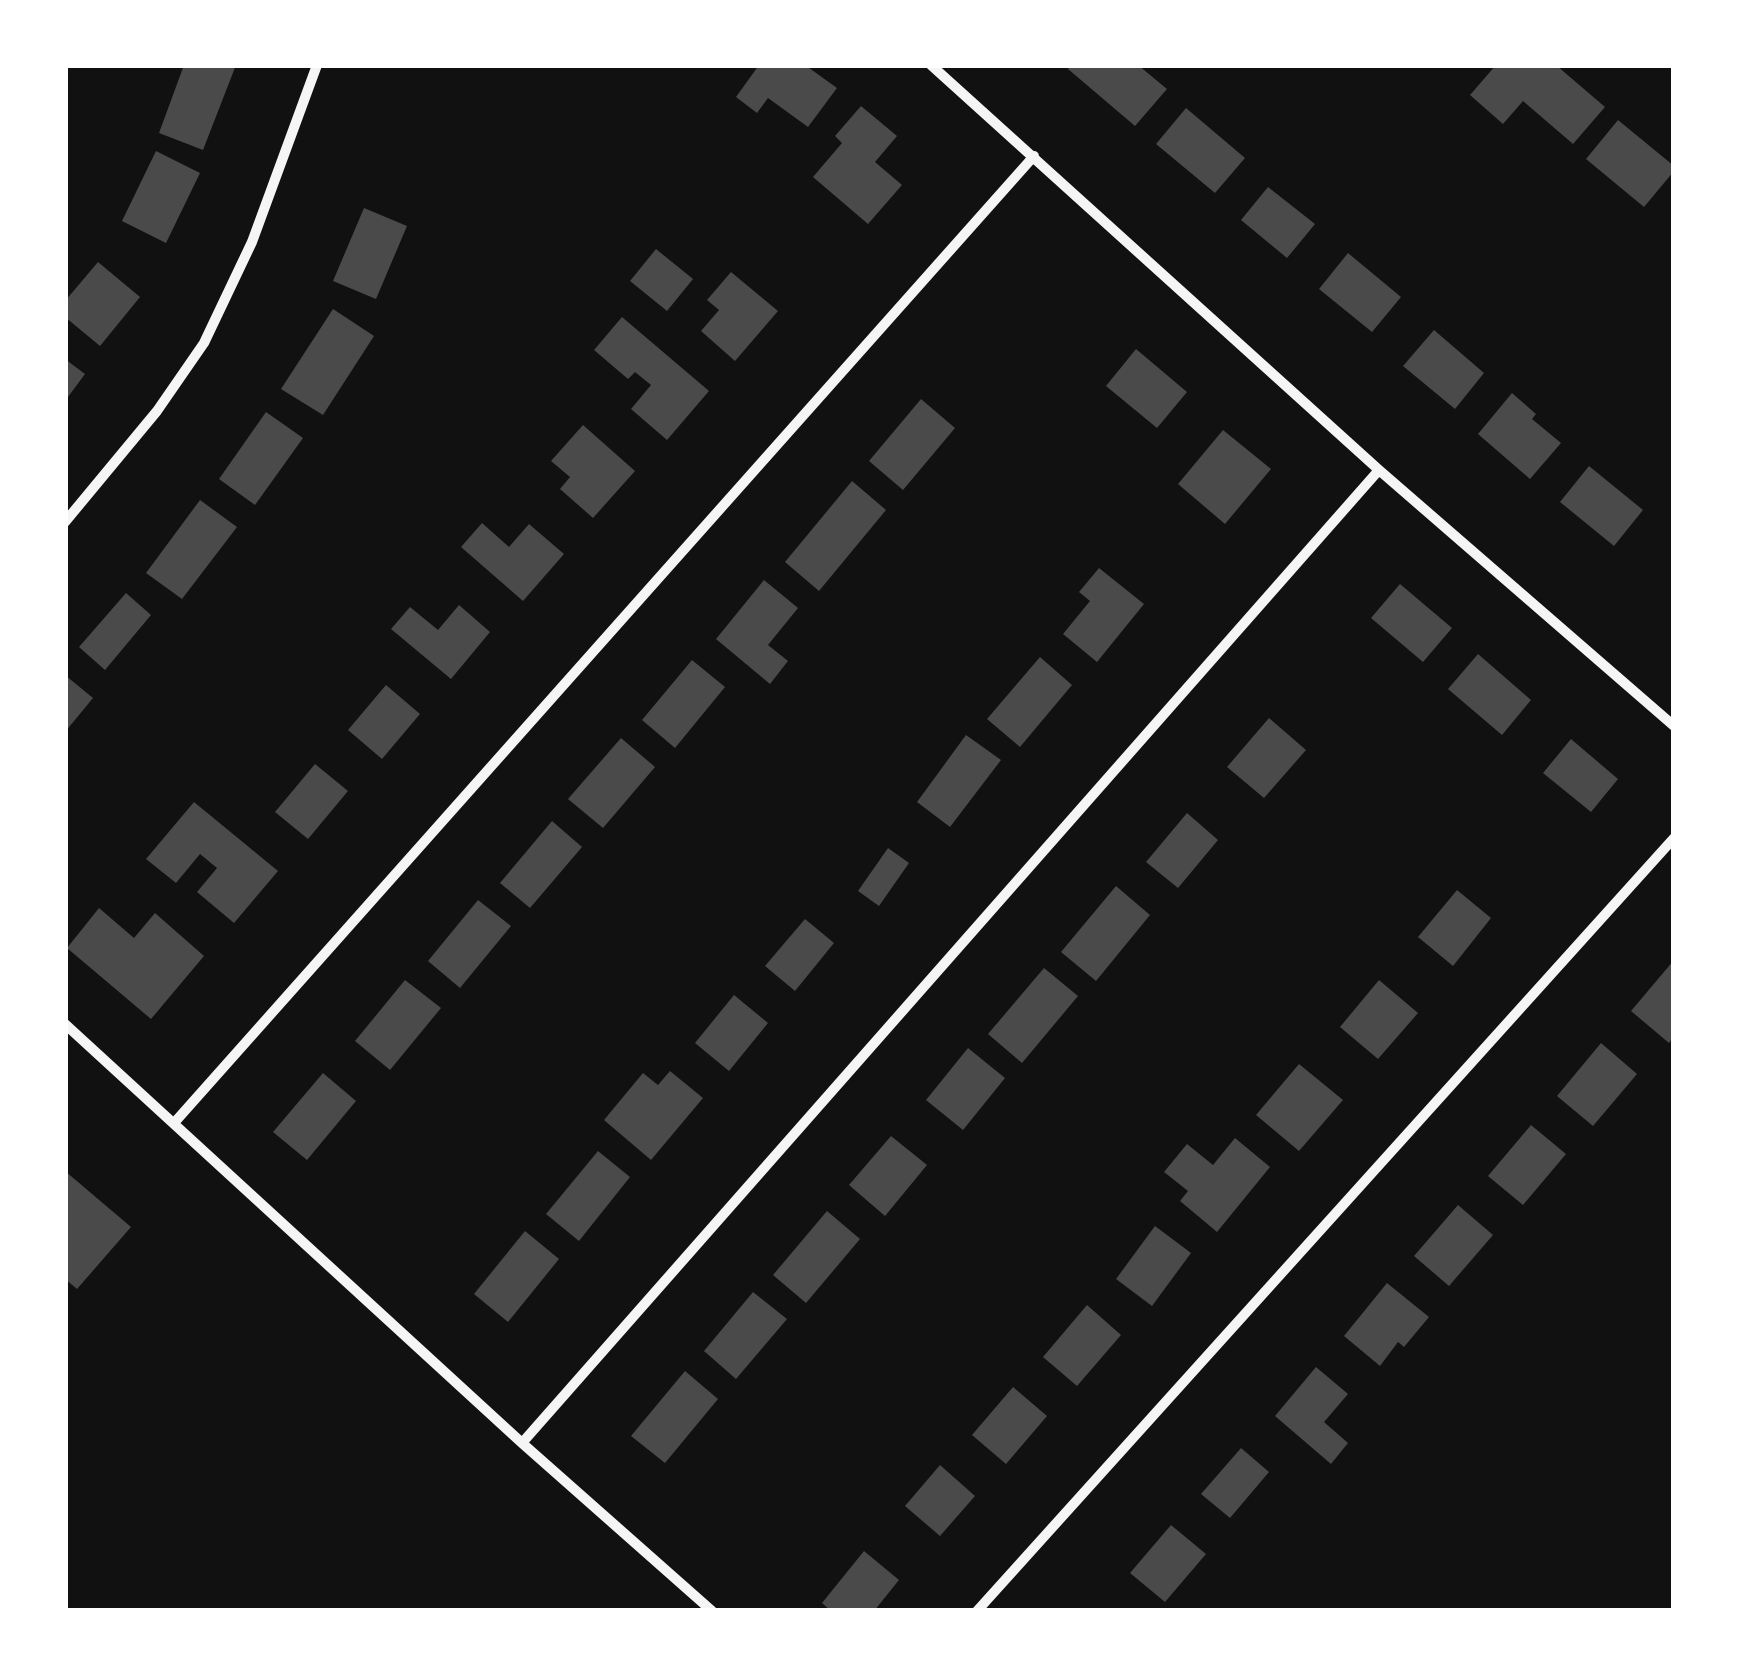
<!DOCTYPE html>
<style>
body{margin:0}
#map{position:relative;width:1739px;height:1676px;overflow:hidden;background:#111;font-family:"Zilla Slab",serif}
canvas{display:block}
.frame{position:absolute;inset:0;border:68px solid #fff;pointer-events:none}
</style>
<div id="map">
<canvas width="1739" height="1676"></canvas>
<div class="frame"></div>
</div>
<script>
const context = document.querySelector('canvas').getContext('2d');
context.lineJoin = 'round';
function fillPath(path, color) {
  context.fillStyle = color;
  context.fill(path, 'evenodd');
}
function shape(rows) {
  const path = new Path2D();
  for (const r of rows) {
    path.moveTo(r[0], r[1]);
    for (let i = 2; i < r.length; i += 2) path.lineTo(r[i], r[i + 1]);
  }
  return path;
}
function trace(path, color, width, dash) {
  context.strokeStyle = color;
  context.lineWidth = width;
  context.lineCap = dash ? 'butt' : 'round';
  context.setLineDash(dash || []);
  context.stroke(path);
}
fillPath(shape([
 [184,65,236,65,203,150,159,133],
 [759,65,805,65,837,88,808,127,768,98,757,113,736,97],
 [1071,65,1138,65,1167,89,1135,126,1068,69],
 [1496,65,1556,65,1605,107,1573,144,1523,101,1503,124,1470,95],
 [861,106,897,136,875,162,902,185,868,224,813,177,842,143,835,136],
 [1186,108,1245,158,1215,193,1156,144],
 [1618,120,1674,166,1674,171,1644,207,1586,159],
 [156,151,200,173,166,243,122,221],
 [1268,187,1315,224,1287,258,1241,220],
 [364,208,407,226,376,299,333,281],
 [656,249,693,279,667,311,630,281],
 [1348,253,1401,297,1372,332,1319,289],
 [98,262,140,297,100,346,65,317,65,301],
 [731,272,778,311,735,361,701,331,719,310,707,300],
 [333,309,374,336,323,415,281,389],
 [622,317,709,391,667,440,631,409,651,385,635,372,628,379,594,350],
 [1434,330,1484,373,1455,409,1403,366],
 [1136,349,1187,392,1157,428,1106,386],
 [65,359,85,374,65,401],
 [1512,393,1536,414,1532,419,1561,443,1530,479,1478,434],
 [921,399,955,428,903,490,869,461],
 [266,412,303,438,255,505,219,479],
 [583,425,635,471,593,518,560,489,570,477,551,461],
 [1223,430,1271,469,1225,524,1178,484],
 [1589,466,1643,510,1614,546,1560,502],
 [852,481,886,510,819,591,785,562],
 [200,500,237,527,182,599,146,573],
 [482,523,509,547,529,524,564,554,523,601,461,547],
 [1099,568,1144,604,1097,662,1063,634,1090,601,1079,592],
 [764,580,798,608,768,645,788,661,770,684,716,639],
 [1400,584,1452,628,1423,662,1371,618],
 [126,593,151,615,105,670,79,647],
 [459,605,490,632,451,679,391,629,410,607,438,630],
 [1478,654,1531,700,1502,735,1448,689],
 [1040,657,1072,685,1020,747,987,719],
 [692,660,725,687,675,748,642,720],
 [65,675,93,698,65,732],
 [386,685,420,714,382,759,348,730],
 [1269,718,1306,750,1264,798,1227,767],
 [966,735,1001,760,950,827,917,802],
 [621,738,655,767,603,828,568,799],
 [1571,739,1618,779,1591,812,1543,773],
 [315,764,348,791,308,839,275,812],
 [194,802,278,871,234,923,197,892,217,868,200,854,176,883,146,859],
 [1187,813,1218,840,1178,888,1146,862],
 [552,821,582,847,530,908,500,883],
 [888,848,909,863,879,906,858,891],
 [1116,886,1150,915,1096,981,1061,952],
 [1457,890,1491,918,1453,966,1418,937],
 [478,900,511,926,460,988,428,961],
 [99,908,134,938,155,913,204,956,151,1019,67,948],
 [805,919,834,943,795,991,765,966],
 [1674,960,1674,1036,1669,1043,1631,1011],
 [1044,968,1078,996,1022,1063,988,1034],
 [405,980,441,1008,390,1070,355,1041],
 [1379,980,1418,1013,1378,1059,1340,1027],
 [734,995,768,1023,729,1071,695,1043],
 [1601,1043,1637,1074,1593,1126,1557,1096],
 [968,1048,1005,1078,963,1130,926,1100],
 [1299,1064,1343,1100,1299,1151,1256,1115],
 [670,1071,703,1098,651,1160,604,1120,643,1073,658,1085],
 [323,1073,356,1101,307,1160,273,1132],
 [1531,1125,1566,1154,1523,1205,1488,1176],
 [891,1136,927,1165,885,1216,849,1185],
 [1235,1138,1270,1167,1217,1232,1180,1201,1188,1191,1164,1172,1187,1144,1213,1165],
 [598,1151,630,1177,579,1241,546,1214],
 [65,1171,131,1227,77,1289,65,1279],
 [1458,1205,1493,1235,1449,1286,1414,1256],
 [827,1211,860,1239,806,1303,773,1275],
 [1155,1226,1191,1253,1152,1306,1116,1279],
 [525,1231,559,1259,508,1322,474,1294],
 [1387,1283,1429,1317,1404,1347,1398,1342,1380,1366,1344,1336],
 [753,1292,787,1319,736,1379,704,1351],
 [1087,1305,1121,1335,1077,1386,1043,1357],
 [1316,1367,1348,1394,1324,1422,1348,1443,1331,1464,1275,1416],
 [685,1371,718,1399,665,1463,631,1436],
 [1013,1387,1047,1416,1006,1464,972,1435],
 [1241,1448,1269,1472,1230,1518,1201,1494],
 [940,1465,975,1496,940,1536,905,1506],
 [1171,1525,1206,1554,1165,1602,1130,1573],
 [864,1551,899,1580,874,1611,831,1611,822,1603]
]), '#4a4a4a');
trace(shape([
 [931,65,1379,470,1674,726],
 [65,522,157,411,204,343,252,242,317,65],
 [65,1024,522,1443,712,1611],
 [174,1123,1034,156],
 [522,1443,1379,470],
 [977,1611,1674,838]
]), '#f5f5f5', 10);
</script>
